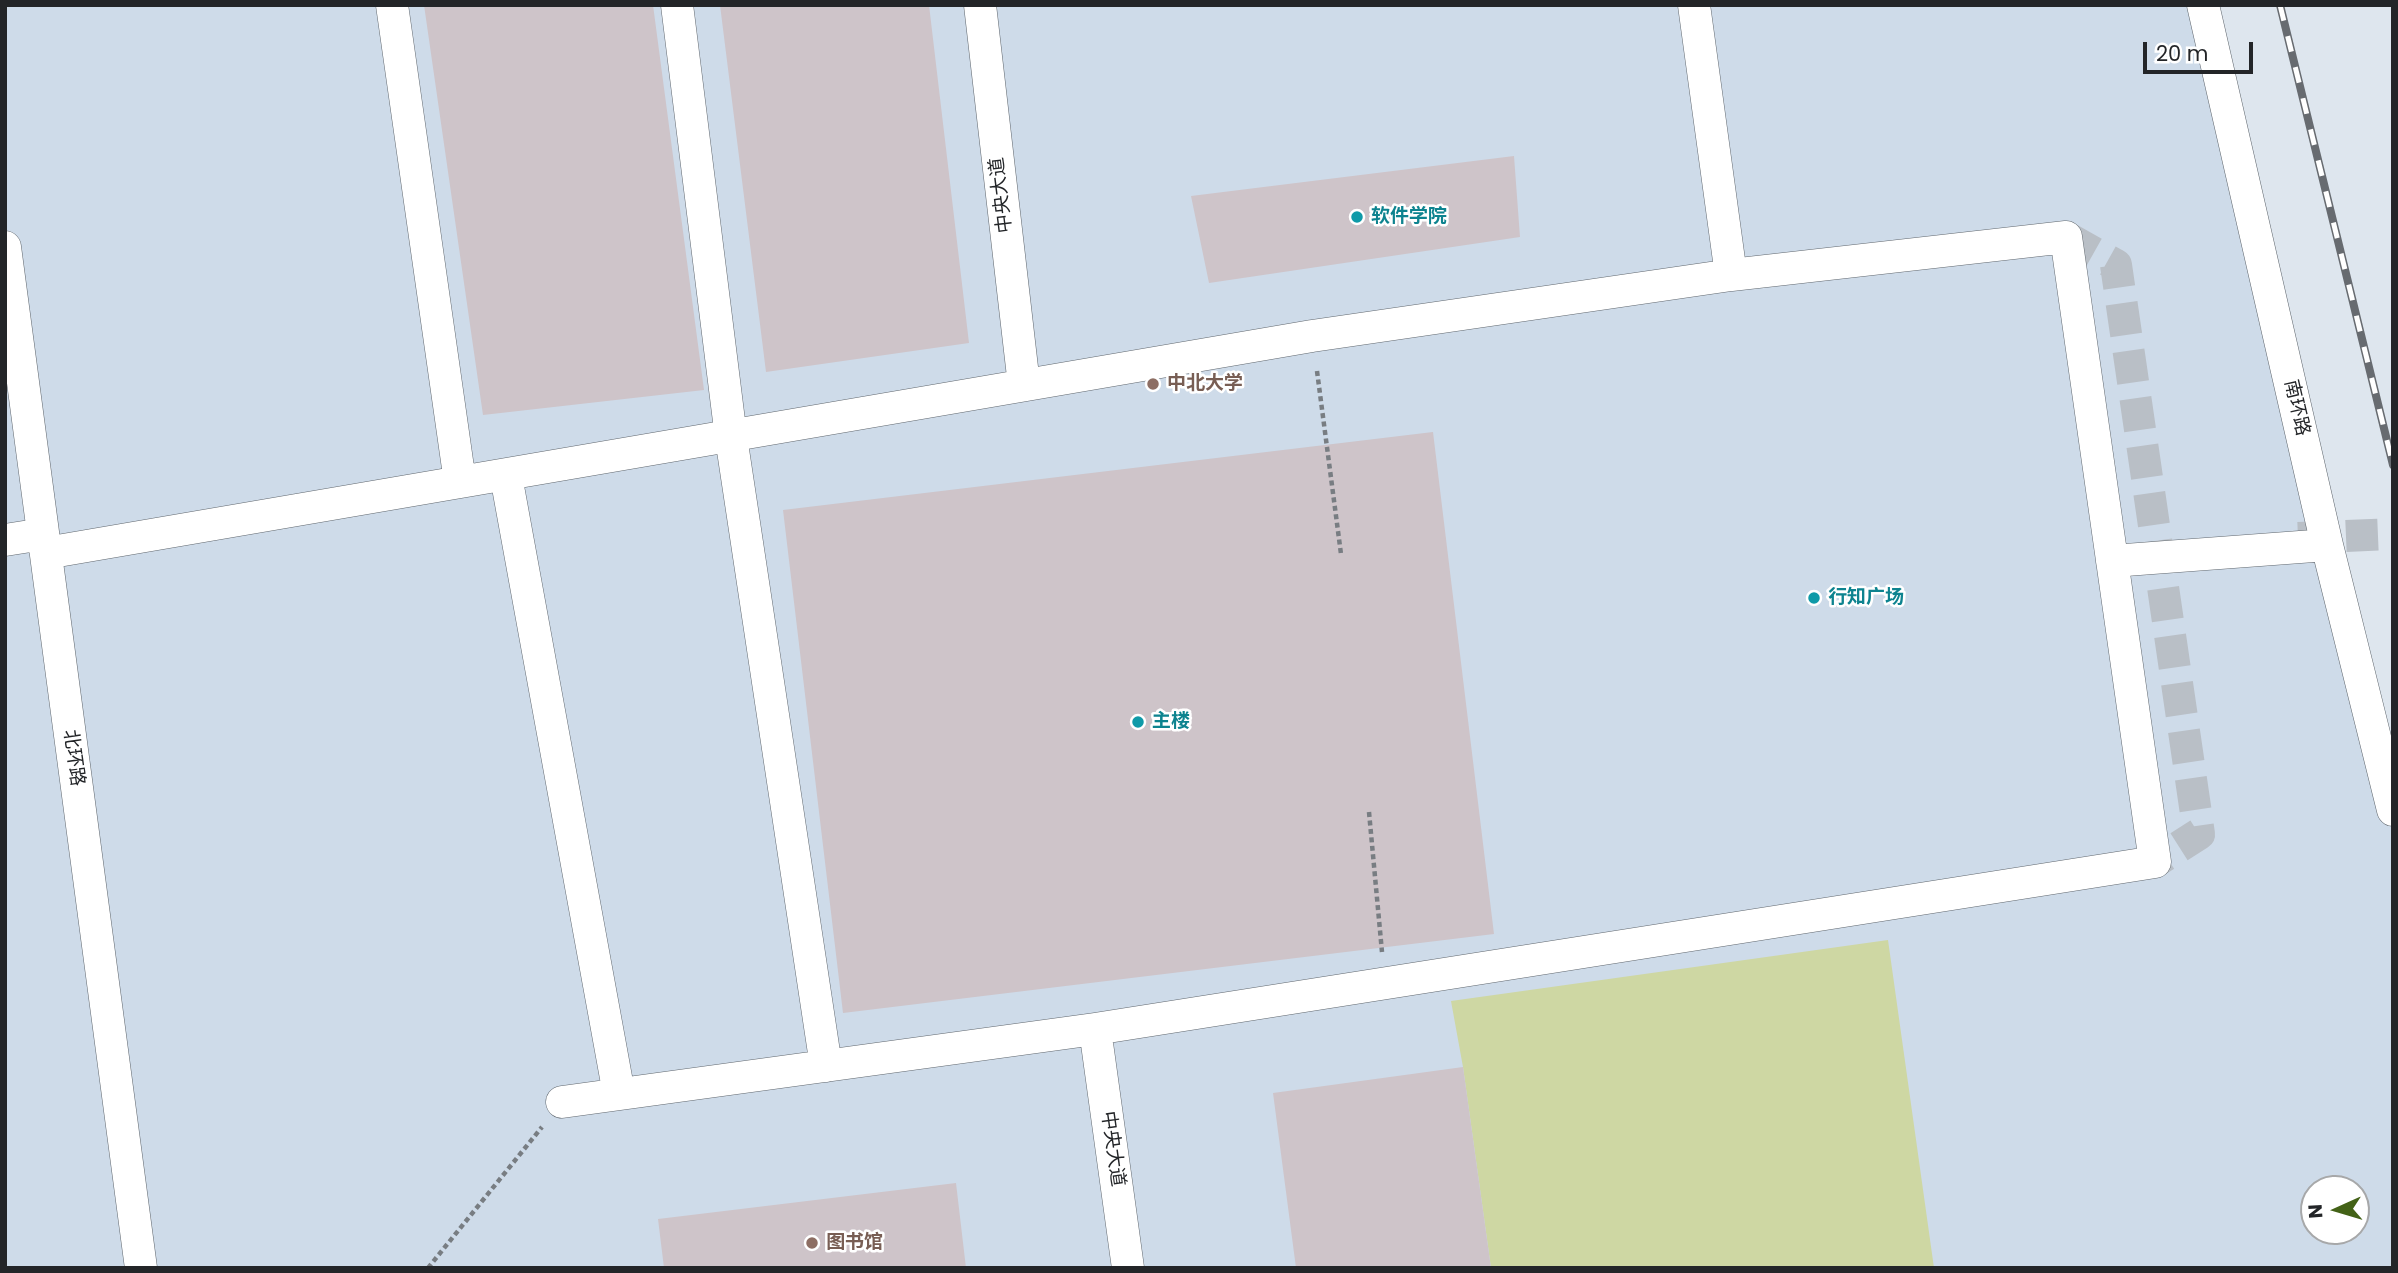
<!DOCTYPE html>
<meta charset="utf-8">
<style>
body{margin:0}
#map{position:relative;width:2398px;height:1273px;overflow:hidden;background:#dee6ee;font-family:Poppins,sans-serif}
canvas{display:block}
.frame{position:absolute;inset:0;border:7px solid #232528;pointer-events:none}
.north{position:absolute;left:2300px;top:1175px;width:70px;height:70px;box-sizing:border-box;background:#fff;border:2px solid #a7a8a9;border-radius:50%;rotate:266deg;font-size:19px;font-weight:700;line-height:28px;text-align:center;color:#232528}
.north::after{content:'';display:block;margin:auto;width:24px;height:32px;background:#436217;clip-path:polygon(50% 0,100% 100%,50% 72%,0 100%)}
.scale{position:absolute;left:2143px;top:42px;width:110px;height:32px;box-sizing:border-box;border:4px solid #232528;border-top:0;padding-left:9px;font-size:21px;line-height:24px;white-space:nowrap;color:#232528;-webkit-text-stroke:5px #fff;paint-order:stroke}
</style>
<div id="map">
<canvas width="2398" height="1273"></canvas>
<div class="frame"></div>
<div class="north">N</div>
<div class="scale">20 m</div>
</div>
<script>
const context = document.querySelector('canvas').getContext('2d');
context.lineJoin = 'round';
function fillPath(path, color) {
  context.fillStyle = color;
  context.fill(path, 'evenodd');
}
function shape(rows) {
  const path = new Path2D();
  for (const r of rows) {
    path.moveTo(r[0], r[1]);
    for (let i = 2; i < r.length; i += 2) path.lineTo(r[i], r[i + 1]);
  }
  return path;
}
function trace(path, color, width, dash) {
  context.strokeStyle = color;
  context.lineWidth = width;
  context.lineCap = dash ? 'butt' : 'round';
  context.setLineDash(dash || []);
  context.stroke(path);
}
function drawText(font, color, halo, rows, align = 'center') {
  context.font = font + ' Poppins,"Noto Sans SC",sans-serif';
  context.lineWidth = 5;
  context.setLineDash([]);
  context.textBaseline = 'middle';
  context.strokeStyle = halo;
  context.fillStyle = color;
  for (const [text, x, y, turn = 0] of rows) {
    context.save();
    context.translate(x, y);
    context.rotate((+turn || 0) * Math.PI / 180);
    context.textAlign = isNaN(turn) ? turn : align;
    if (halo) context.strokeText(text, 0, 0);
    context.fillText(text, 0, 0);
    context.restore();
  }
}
fillPath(shape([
 [5,5,2211,5,2393,762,2393,1268,5,1268],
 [2314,1189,2356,1189,2356,1231,2314,1231]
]), '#cedbe9');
fillPath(shape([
 [1888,940,1934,1268,1491,1268,1463,1067,1451,1001]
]), '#ced7a3');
fillPath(shape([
 [424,5,653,5,704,390,483,415],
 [720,5,929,5,969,343,766,372],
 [1514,156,1520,237,1209,283,1191,196],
 [1433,432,1494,934,843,1013,783,510],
 [1463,1067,1491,1268,1296,1268,1273,1093],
 [956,1183,966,1268,664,1268,658,1219]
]), '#cec4c9');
trace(shape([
 [2066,237,2116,265,2199,834,2155,862],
 [2298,538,2393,534]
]), '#b9bfc6', 32, [32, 16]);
const street = shape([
 [392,5,460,482],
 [677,5,731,437,826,1066],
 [980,5,1024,385],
 [1694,5,1731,275],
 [2203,5,2327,545,2393,810],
 [5,247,141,1268],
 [506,476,619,1094],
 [5,540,43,534],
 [46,553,1312,336,1731,275,2066,237,2155,862,1095,1029,562,1102],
 [2112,561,2327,545],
 [1095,1029,1128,1268]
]);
trace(street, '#61686f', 33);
trace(shape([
 [1317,371,1341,554],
 [1369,812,1382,952],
 [428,1268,542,1127]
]), '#787d82', 4.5, [5, 3.5]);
trace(street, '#fff', 32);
const rail = shape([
 [2280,5,2393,465]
]);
trace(rail, '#676b70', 8);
trace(rail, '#fff', 5, [16]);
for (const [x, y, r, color] of [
 [1357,217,7,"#0f9aa8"],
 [1153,384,7,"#8d6e63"],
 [1814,598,7,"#0f9aa8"],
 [1138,722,7,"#0f9aa8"],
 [812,1243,7,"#8d6e63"]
]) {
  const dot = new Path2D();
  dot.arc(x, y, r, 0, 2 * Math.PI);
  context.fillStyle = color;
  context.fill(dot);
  trace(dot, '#fff', 2.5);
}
drawText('19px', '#232528', '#fff', [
 ["中央大道",1002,195,-97],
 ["南环路",2296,408,77],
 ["北环路",73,758,82],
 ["中央大道",1112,1149,82]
]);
drawText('bold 19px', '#0d838f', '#fff', [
 ["软件学院",1371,217],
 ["行知广场",1828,598],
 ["主楼",1152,722]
], 'left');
drawText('bold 19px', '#785e54', '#fff', [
 ["中北大学",1167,384],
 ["图书馆",826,1243]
], 'left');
</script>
